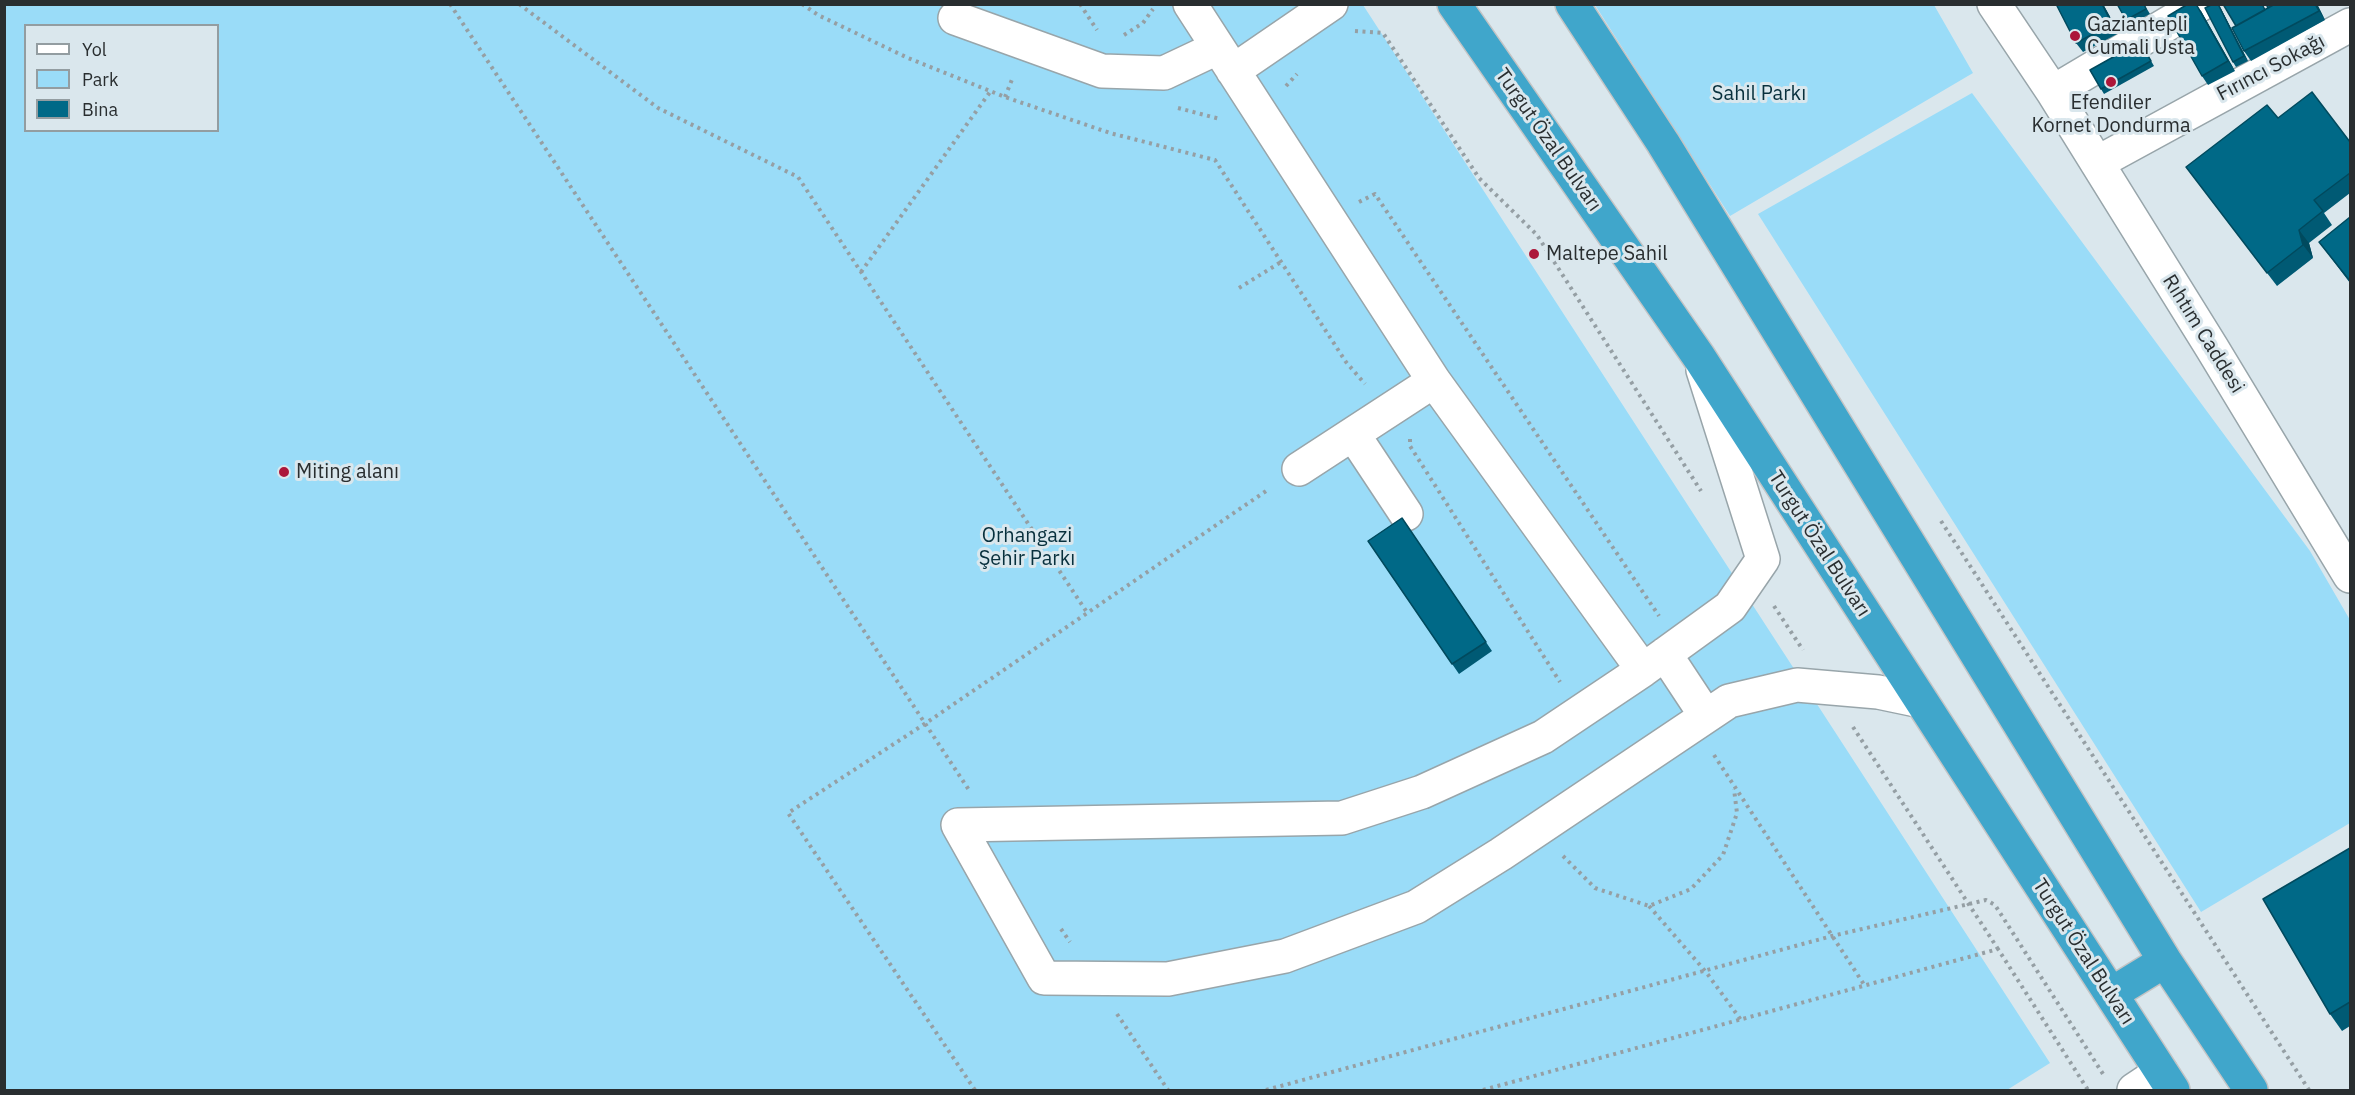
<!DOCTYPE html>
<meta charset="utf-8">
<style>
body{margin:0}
#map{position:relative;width:2355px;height:1095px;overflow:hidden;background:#dae7ed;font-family:"IBM Plex Sans",sans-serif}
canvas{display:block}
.frame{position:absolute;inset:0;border:6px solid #292e30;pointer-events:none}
.legend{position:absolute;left:24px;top:24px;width:195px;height:108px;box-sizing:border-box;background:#dae7ed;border:2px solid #939da1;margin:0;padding:8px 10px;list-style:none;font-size:18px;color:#292e30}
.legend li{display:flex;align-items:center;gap:12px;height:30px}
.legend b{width:30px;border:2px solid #939da1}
</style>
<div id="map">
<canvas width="2355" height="1095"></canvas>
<div class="frame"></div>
<ul class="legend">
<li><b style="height:8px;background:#fff"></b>Yol</li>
<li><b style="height:16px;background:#9adcf8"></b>Park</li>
<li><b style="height:16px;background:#006987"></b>Bina</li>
</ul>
</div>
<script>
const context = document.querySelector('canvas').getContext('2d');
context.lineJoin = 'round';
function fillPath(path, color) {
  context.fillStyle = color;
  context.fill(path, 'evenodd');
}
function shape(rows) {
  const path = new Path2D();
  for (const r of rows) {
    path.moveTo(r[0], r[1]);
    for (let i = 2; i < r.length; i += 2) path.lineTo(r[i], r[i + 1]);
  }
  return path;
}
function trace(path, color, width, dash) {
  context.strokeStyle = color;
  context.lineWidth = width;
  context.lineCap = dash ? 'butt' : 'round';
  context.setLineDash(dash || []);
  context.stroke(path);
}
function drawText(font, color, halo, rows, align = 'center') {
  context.font = font + ' "IBM Plex Sans",sans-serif';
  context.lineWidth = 6;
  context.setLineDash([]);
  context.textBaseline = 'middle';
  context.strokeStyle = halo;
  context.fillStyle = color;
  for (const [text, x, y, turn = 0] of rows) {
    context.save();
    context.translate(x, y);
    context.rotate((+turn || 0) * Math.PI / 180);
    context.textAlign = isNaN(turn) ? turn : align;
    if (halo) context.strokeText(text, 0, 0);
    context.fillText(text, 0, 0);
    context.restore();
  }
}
fillPath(shape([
 [5,4,1363,5,2050,1063,2007,1090,5,1090],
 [26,26,218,26,218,130,26,130],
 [1595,5,1934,5,1973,73,1730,216],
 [1972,93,2310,551,2350,620,2350,823,2201,912,1758,214]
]), '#9adcf8');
const minor = shape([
 [1190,4,1434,381,1643,670],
 [1994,4,2053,92,2212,348,2350,576],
 [955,18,1102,71,1164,73,1217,48],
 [1233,71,1331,4],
 [2053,92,2201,4],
 [2097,163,2350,25],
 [1703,370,1763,559,1730,607,1643,670,1543,737,1422,792,1342,818,958,825,1044,978,1168,979,1285,956,1416,907,1501,854,1729,701,1797,685,1878,692,1921,701],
 [1353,434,1406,514],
 [1299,469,1434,381],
 [1665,654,1706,716],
 [2134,1090,2161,1072]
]);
const highway = shape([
 [1454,4,1699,357,2173,1090],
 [1572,4,1663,143,2165,961,2251,1090],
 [2111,994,2165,961]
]);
trace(minor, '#98a5aa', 36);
trace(highway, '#c3c4c5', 36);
trace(shape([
 [450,4,969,790],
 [519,4,658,108,798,177,1088,614],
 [802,4,818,15,908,58,1005,97,1110,133,1215,160,1346,362,1365,384],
 [1080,4,1097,30],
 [1355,31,1383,33,1479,178,1537,235,1701,491],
 [1124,35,1143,23,1153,9],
 [1286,86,1297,74],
 [1005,97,1013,77],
 [1178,108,1220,119],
 [1359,202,1375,194,1659,616],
 [861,272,990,92],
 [1239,288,1281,262],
 [1410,439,1410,446,1560,682],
 [1941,521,2309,1090],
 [1774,606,1803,650],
 [1853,727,1998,949],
 [1714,755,1865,986],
 [1563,856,1595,888,1649,906,1691,889,1723,855,1737,813,1734,789],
 [1649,906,1706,972,1741,1020],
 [1061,929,1070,942],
 [1117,1014,1168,1090],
 [975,1090,788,813,926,723,1269,489],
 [1266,1090,1832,936,1986,900,1995,905,2103,1074],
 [1483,1090,1998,949,2088,1090]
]), '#959fa4', 4, [3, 4.5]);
trace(minor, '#fff', 33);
trace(highway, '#40a6cb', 33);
fillPath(shape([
 [2056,4,2103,4,2119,33,2083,52,2076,43],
 [2144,4,2150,14,2129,25,2126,20],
 [2266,4,2317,4,2325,20,2251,61,2244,51,2236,26,2268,8],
 [2220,7,2248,61,2236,67,2233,62],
 [2201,11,2235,71,2208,85,2202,76],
 [2140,42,2154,66,2104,94,2101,89],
 [2278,118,2350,142,2350,193,2324,213,2332,225,2309,243,2313,258,2277,286,2186,167],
 [2350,217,2350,283,2319,242],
 [1402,518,1492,651,1459,674,1368,541],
 [2350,848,2350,1026,2342,1031,2330,1014]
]), '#005a74');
fillPath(shape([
 [2102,4,2103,4,2119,33,2112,24],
 [2196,4,2201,11,2235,71,2228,61],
 [2218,4,2220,7,2248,61,2244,56],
 [2315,4,2317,4,2325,20,2319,11],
 [2299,230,2309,243,2313,258,2303,245]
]), '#004a5e');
const building = shape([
 [2056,4,2102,4,2112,24,2076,43,2056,4],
 [2117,4,2144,4,2146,9,2126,20,2117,4],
 [2188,4,2196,4,2228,61,2202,76,2168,16,2188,4],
 [2213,4,2218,4,2244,56,2233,62,2205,8,2213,4],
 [2223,4,2262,4,2265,10,2236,26,2223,4],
 [2266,4,2275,4,2268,8,2266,4],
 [2275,4,2315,4,2319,11,2244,51,2232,28,2275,4],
 [2140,42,2151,61,2101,89,2090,70,2140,42],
 [2312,92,2350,142,2350,173,2314,200,2323,211,2299,230,2303,245,2267,273,2186,167,2267,105,2278,118,2312,92],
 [2350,217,2350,281,2319,242,2350,217],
 [1402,518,1486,642,1452,664,1368,541,1402,518],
 [2350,848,2350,1002,2330,1014,2263,899,2350,848]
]);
fillPath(building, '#006987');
trace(building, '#004a5e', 1.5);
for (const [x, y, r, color] of [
 [2075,36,6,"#ac1639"],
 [2111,82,6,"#ac1639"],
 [1534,254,6,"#ac1639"],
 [284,472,6,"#ac1639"]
]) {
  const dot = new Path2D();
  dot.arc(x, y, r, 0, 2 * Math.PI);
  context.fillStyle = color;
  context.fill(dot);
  trace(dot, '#dae7ed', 2);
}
drawText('20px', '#292e30', '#dae7ed', [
 ["Gaziantepli",2087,25],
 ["Cumali Usta",2087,48],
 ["Efendiler",2111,103,"center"],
 ["Kornet Dondurma",2111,126,"center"],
 ["Maltepe Sahil",1546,254],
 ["Miting alanı",296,472]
], 'left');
drawText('20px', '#292e30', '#dae7ed', [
 ["Fırıncı Sokağı",2271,68,-28],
 ["Turgut Özal Bulvarı",1548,140,55],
 ["Rıhtım Caddesi",2203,334,58],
 ["Turgut Özal Bulvarı",1819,544,57],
 ["Turgut Özal Bulvarı",2083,952,57]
]);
drawText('20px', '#08303d', '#dae7ed', [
 ["Sahil Parkı",1759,94],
 ["Orhangazi",1027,536],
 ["Şehir Parkı",1027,559]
]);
</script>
